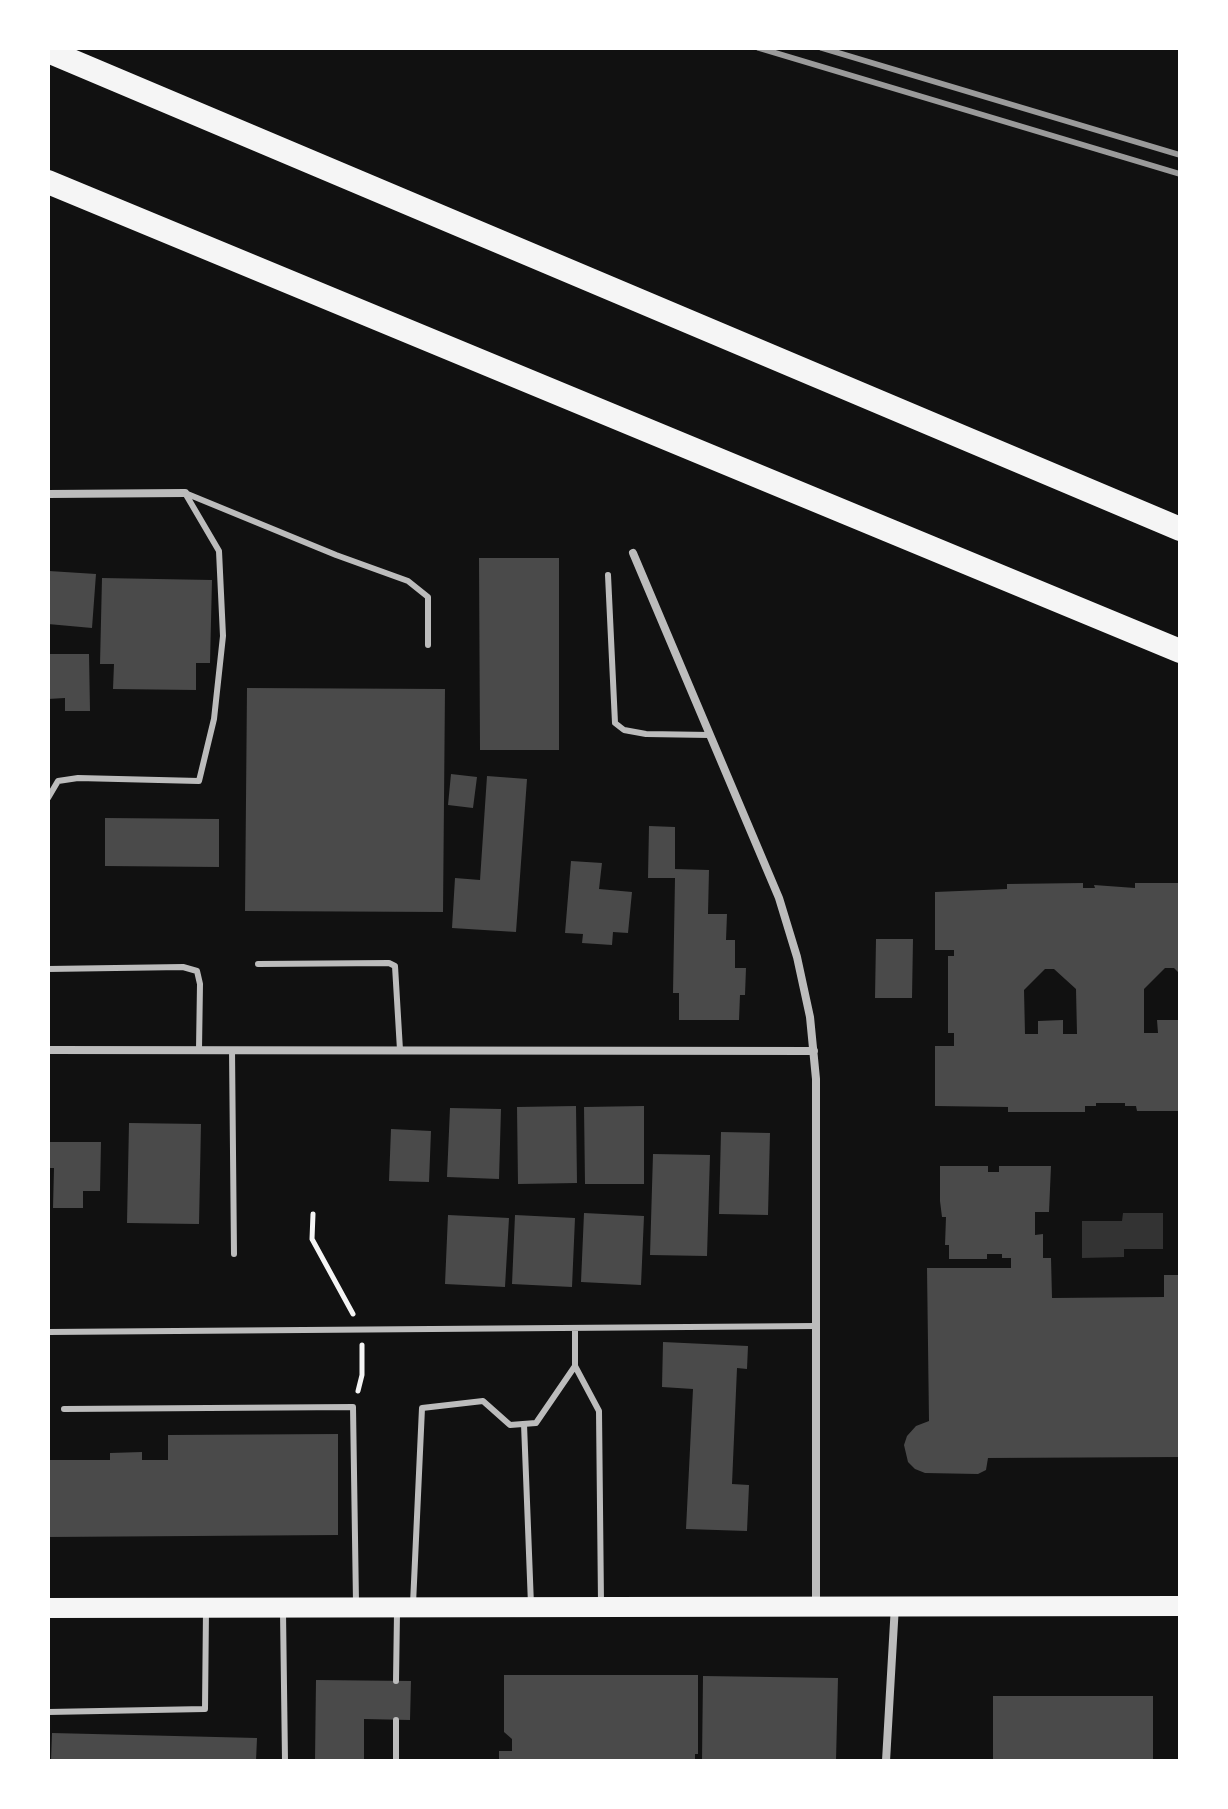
<!DOCTYPE html>
<style>
body{margin:0}
#map{position:relative;width:1228px;height:1809px;overflow:hidden;background:#111;font-family:Merriweather,serif}
canvas{display:block}
.frame{position:absolute;inset:0;border:50px solid #fff;pointer-events:none}
</style>
<div id="map">
<canvas width="1228" height="1809"></canvas>
<div class="frame"></div>
</div>
<script>
const context = document.querySelector('canvas').getContext('2d');
context.lineJoin = 'round';
function fillPath(path, color) {
  context.fillStyle = color;
  context.fill(path, 'evenodd');
}
function shape(rows) {
  const path = new Path2D();
  for (const r of rows) {
    path.moveTo(r[0], r[1]);
    for (let i = 2; i < r.length; i += 2) path.lineTo(r[i], r[i + 1]);
  }
  return path;
}
function trace(path, color, width, dash) {
  context.strokeStyle = color;
  context.lineWidth = width;
  context.lineCap = dash ? 'butt' : 'round';
  context.setLineDash(dash || []);
  context.stroke(path);
}
fillPath(shape([
 [1123,1213,1163,1213,1163,1249,1124,1249,1124,1257,1082,1258,1082,1221,1122,1221]
]), '#333');
fillPath(shape([
 [479,558,559,558,559,750,480,750],
 [49,571,96,574,92,628,48,624],
 [102,578,212,580,210,663,196,663,196,690,113,689,114,664,100,664],
 [48,654,89,654,90,711,65,711,65,698,48,699],
 [247,688,445,689,443,912,245,911],
 [451,774,477,777,473,808,448,805],
 [487,776,527,779,516,932,452,928,455,878,480,880],
 [105,818,219,819,219,867,105,866],
 [649,826,675,827,675,869,709,870,708,914,727,914,726,940,735,940,735,968,746,968,745,995,740,995,739,1020,679,1020,679,993,673,993,675,878,648,878],
 [571,861,602,863,599,889,632,892,628,933,613,932,612,945,582,943,583,934,565,933],
 [1083,883,1083,888,1095,888,1094,885,1135,888,1135,883,1180,883,1180,974,1174,968,1165,968,1144,989,1144,1033,1158,1033,1157,1020,1180,1020,1180,1111,1137,1111,1136,1106,1125,1106,1125,1103,1096,1103,1096,1106,1085,1106,1085,1112,1008,1112,1008,1107,935,1106,935,1046,954,1046,954,1033,948,1033,948,956,954,956,954,950,935,950,935,892,1007,889,1007,884],
 [1045,969,1054,969,1076,989,1077,1034,1063,1034,1063,1020,1038,1021,1038,1034,1025,1034,1024,990],
 [876,939,913,939,912,998,875,998],
 [576,1106,577,1183,518,1184,517,1107],
 [644,1106,644,1184,585,1184,584,1107],
 [450,1108,501,1109,499,1179,447,1177],
 [129,1123,201,1124,199,1224,127,1223],
 [391,1129,431,1131,429,1182,389,1181],
 [721,1132,770,1133,768,1215,719,1214],
 [48,1142,101,1142,100,1191,83,1191,83,1208,53,1208,54,1168,48,1168],
 [653,1154,710,1155,707,1256,650,1255],
 [940,1166,988,1166,988,1172,999,1172,999,1166,1051,1166,1049,1212,1035,1212,1035,1235,1043,1234,1043,1258,1051,1258,1052,1298,1164,1297,1164,1275,1180,1275,1180,1457,988,1458,986,1470,978,1474,925,1473,915,1469,908,1462,904,1445,907,1436,916,1426,929,1421,927,1268,1011,1268,1011,1258,1002,1258,1002,1254,987,1254,987,1259,949,1259,949,1245,945,1245,946,1217,942,1217,940,1201],
 [584,1213,644,1216,641,1285,581,1282],
 [448,1215,509,1218,505,1287,445,1284],
 [515,1215,575,1218,572,1287,512,1284],
 [663,1342,748,1346,747,1369,737,1368,732,1484,749,1485,747,1531,686,1529,693,1389,662,1387],
 [338,1434,338,1535,48,1537,48,1460,110,1460,110,1453,142,1452,142,1460,168,1460,168,1435],
 [504,1675,698,1675,698,1754,695,1754,695,1761,499,1761,499,1751,512,1751,512,1739,504,1732],
 [703,1676,838,1678,836,1761,702,1761],
 [316,1680,411,1681,410,1720,364,1719,364,1761,315,1761],
 [993,1696,1153,1696,1153,1761,993,1761],
 [52,1733,257,1738,256,1761,51,1761]
]), '#4a4a4a');
trace(shape([
 [313,1214,312,1239,353,1314],
 [358,1391,362,1375,362,1345]
]), '#f5f5f5', 5);
trace(shape([
 [185,493,336,555,408,581,428,597,428,645],
 [608,575,615,723,624,730,646,734,710,735],
 [48,798,58,781,78,778,199,781,214,719,223,636,219,551,185,493],
 [258,964,389,963,395,966,400,1050],
 [48,969,183,967,197,971,200,984,199,1049],
 [232,1050,234,1254],
 [575,1329,575,1366,599,1411,601,1603],
 [48,1332,816,1326],
 [64,1409,353,1407,356,1603],
 [524,1424,531,1605],
 [413,1604,422,1408,483,1401,510,1425,536,1423,575,1366],
 [283,1612,285,1761],
 [396,1681,397,1613],
 [48,1712,205,1709,206,1610],
 [396,1761,396,1720]
]), '#bcbcbc', 6);
trace(shape([
 [48,494,185,493],
 [633,553,779,898,797,957,810,1017,816,1079,816,1606],
 [48,1050,814,1051],
 [886,1761,895,1605]
]), '#bcbcbc', 8);
trace(shape([
 [48,1608,1180,1606]
]), '#f5f5f5', 20);
trace(shape([
 [48,51,1180,529],
 [48,182,1180,651]
]), '#f5f5f5', 24);
trace(shape([
 [759,48,1180,174],
 [822,48,1180,155]
]), '#9a9a9a', 6);
</script>
